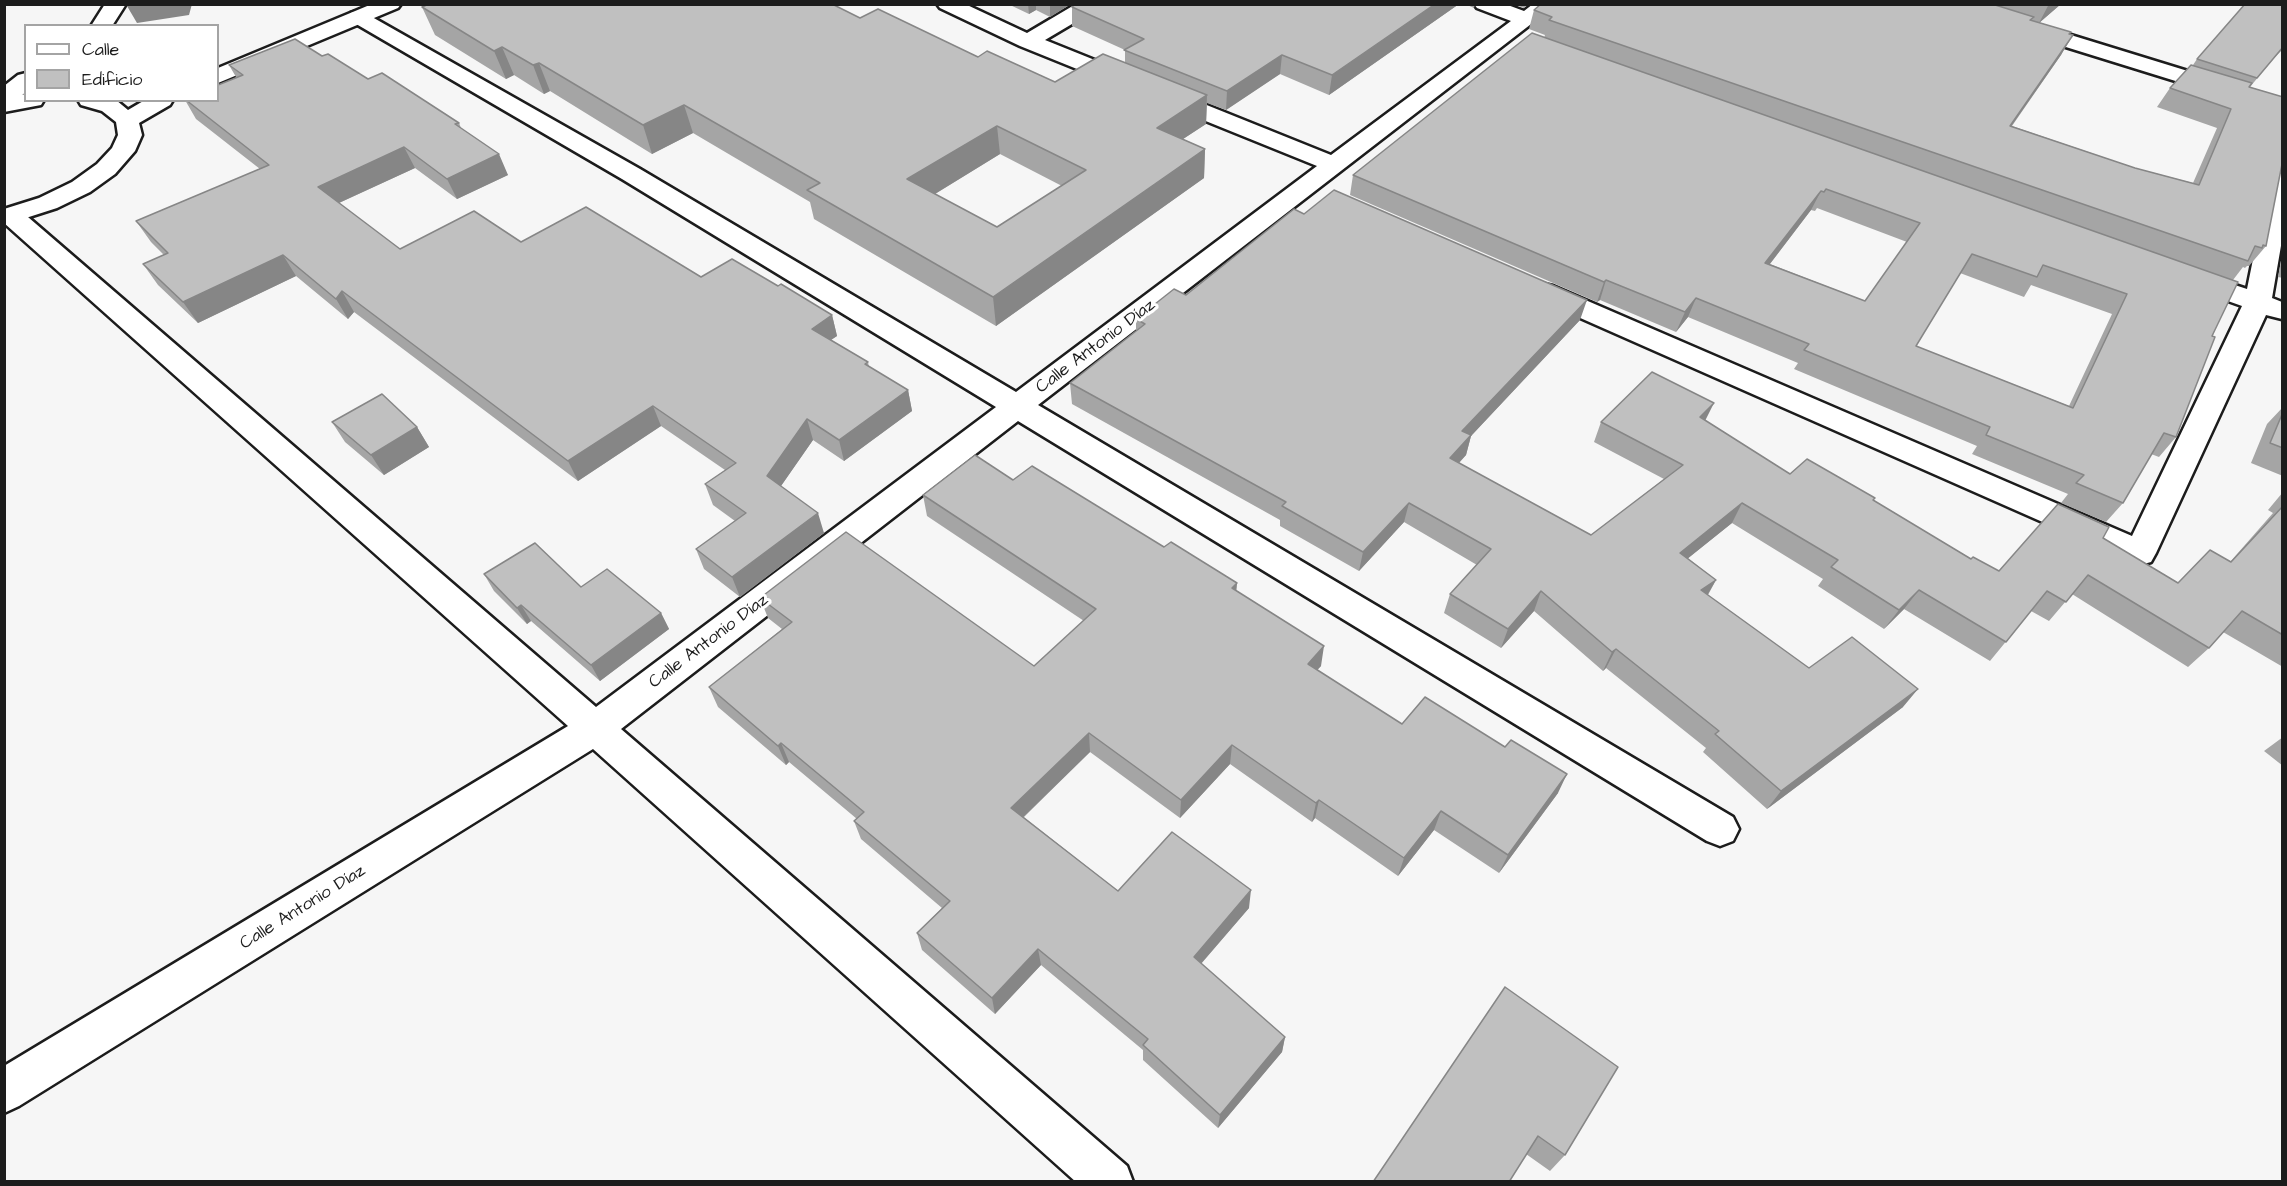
<!DOCTYPE html>
<meta charset="utf-8">
<style>
body{margin:0}
#map{position:relative;width:2287px;height:1186px;overflow:hidden;background:#f6f6f6;font-family:"Architects Daughter",sans-serif}
canvas{display:block}
.frame{position:absolute;inset:0;border:6px solid #1c1c1c;pointer-events:none}
.legend{position:absolute;left:24px;top:24px;width:195px;height:78px;box-sizing:border-box;background:#fff;border:2px solid #a4a4a4;margin:0;padding:8px 10px;list-style:none;font-size:18px;color:#1c1c1c}
.legend li{display:flex;align-items:center;gap:12px;height:30px}
.legend b{width:30px;border:2px solid #a4a4a4}
</style>
<div id="map">
<canvas width="2287" height="1186"></canvas>
<div class="frame"></div>
<ul class="legend">
<li><b style="height:8px;background:#fff"></b>Calle</li>
<li><b style="height:16px;background:#c0c0c0"></b>Edificio</li>
</ul>
</div>
<script>
const context = document.querySelector('canvas').getContext('2d');
context.lineJoin = 'round';
function shape(rows) {
  const path = new Path2D();
  for (const r of rows) {
    path.moveTo(r[0], r[1]);
    for (let i = 2; i < r.length; i += 2) path.lineTo(r[i], r[i + 1]);
  }
  return path;
}
function trace(path, color, width, dash) {
  context.strokeStyle = color;
  context.lineWidth = width;
  context.lineCap = dash ? 'butt' : 'round';
  context.setLineDash(dash || []);
  context.stroke(path);
}
function fillPath(path, color) {
  context.fillStyle = color;
  context.fill(path, 'evenodd');
}
function drawText(font, color, halo, rows, align = 'center') {
  context.font = font + ' "Architects Daughter",sans-serif';
  context.lineWidth = 6;
  context.setLineDash([]);
  context.textBaseline = 'middle';
  context.strokeStyle = halo;
  context.fillStyle = color;
  for (const [text, x, y, turn = 0] of rows) {
    context.save();
    context.translate(x, y);
    context.rotate((+turn || 0) * Math.PI / 180);
    context.textAlign = isNaN(turn) ? turn : align;
    if (halo) context.strokeText(text, 0, 0);
    context.fillText(text, 0, 0);
    context.restore();
  }
}
const street = shape([
 [105,4,126,4,112,26,91,26,105,4],
 [937,4,965,4,1027,33,1076,4,1102,4,1099,8,1045,40,1331,155,1511,21,1477,8,1474,4,1505,4,1524,11,1533,4,1557,4,1038,405,1733,817,1739,829,1733,841,1720,846,1707,841,1018,421,621,729,1127,1166,1133,1182,1076,1182,593,749,19,1106,4,1113,4,1066,568,726,4,223,4,210,12,208,21,211,596,707,996,407,622,179,351,21,348,17,351,13,358,11,365,13,640,169,1016,392,1317,166,1020,46,940,8,937,4],
 [1937,4,1970,4,2282,100,2282,114,1940,8,1937,4],
 [26,73,26,92,12,103,4,105,4,86,18,75,26,73],
 [2282,168,2282,240,2272,298,2282,302,2282,319,2266,315,2156,553,2151,562,2140,565,1535,298,1531,292,1535,286,1544,284,1553,286,2132,536,2242,306,2180,284,2176,278,2180,272,2189,270,2247,289,2270,175,2273,170,2282,168]
]);
const secondary = shape([
 [372,4,401,4,398,8,218,83,218,68,372,4],
 [26,94,26,100,44,100,41,105,4,112,4,98,26,94],
 [78,100,116,100,128,110,145,100,173,100,170,105,139,123,142,135,135,151,115,174,90,192,57,208,4,225,4,209,39,198,72,182,97,164,112,148,118,135,116,122,102,111,81,105,78,100]
]);
trace(street, '#1c1c1c', 5);
trace(secondary, '#1c1c1c', 5);
fillPath(street, '#fff');
fillPath(secondary, '#fff');
fillPath(shape([
 [1008,4,1071,4,1050,17,1036,10,1029,14],
 [1076,4,1459,4,1329,95,1280,74,1226,110,1207,103,1206,124,1183,139,1205,149,1204,178,996,326,814,219,810,202,693,133,652,154,550,91,544,94,514,75,506,79,435,35,422,7,860,18,1055,82,1125,63,1125,50,1072,26,1072,7],
 [1000,154,1062,186,997,227,935,194],
 [1465,4,1475,4,1474,8],
 [1513,4,1529,4,1524,8],
 [1541,4,2061,4,2039,23,2070,35,2061,55,2012,126,2135,168,2193,183,2217,128,2157,107,2170,88,2193,65,2197,59,2283,4,2283,49,2274,58,2250,87,2283,97,2283,166,2281,167,2266,246,2249,266,2247,266,2245,268,2243,267,2233,280,2176,437,2159,457,2151,454,2123,503,2106,522,2061,503,2068,494,1972,454,1977,446,1794,369,1798,363,1688,317,1676,332,1600,300,1597,302,1350,195,1353,175,1544,38,1545,35,1529,29,1534,10],
 [1817,208,1907,242,1865,301,1770,264,1811,210,1815,211],
 [1960,273,2024,297,2031,285,2112,314,2069,406,1916,346],
 [322,56,459,123,461,128,508,175,457,199,415,168,339,203,400,249,521,242,701,277,778,286,832,315,837,336,831,340,868,362,869,367,908,390,912,411,844,461,813,440,781,486,824,533,740,597,704,569,696,549,735,521,713,505,705,484,725,470,661,426,578,481,354,312,348,319,296,276,198,323,158,285,143,264,164,255,151,242,136,221,260,169,196,119,185,100,218,100,236,77,229,65],
 [1304,214,1580,320,1471,436,1466,455,1459,463,1591,535,1664,479,1594,442,1601,422,1705,420,1790,474,1873,500,1971,559,1999,571,2103,538,2178,583,2230,562,2273,513,2268,510,2283,492,2283,667,2223,632,2209,648,2188,667,2072,594,2049,621,2031,611,1990,661,1904,609,1884,629,1818,586,1823,579,1732,523,1688,558,1716,580,1708,595,1809,668,1903,707,1767,809,1703,752,1706,748,1606,668,1603,671,1534,611,1501,648,1444,613,1450,594,1477,565,1404,522,1359,571,1280,526,1280,520,1072,404,1070,383,1136,331,1136,319,1186,295],
 [2283,250,2283,278,2278,277],
 [2283,407,2283,476,2251,463,2267,424],
 [332,422,417,427,429,447,384,475,345,442],
 [1013,480,1164,547,1237,583,1236,591,1321,666,1317,670,1402,724,1558,793,1499,873,1434,830,1398,876,1315,818,1312,822,1230,764,1180,818,1090,752,1024,817,1118,891,1249,908,1201,964,1285,1037,1282,1052,1218,1128,1143,1060,1143,1050,1041,965,995,1014,922,950,917,933,942,908,861,839,854,821,857,819,789,762,786,765,718,707,709,687,782,629,768,618,760,598,1034,666,1084,621,927,516,923,495],
 [484,574,581,587,661,613,669,629,600,681,531,621,527,624,494,591],
 [2283,737,2283,766,2264,751],
 [1505,987,1565,1155,1550,1171,1526,1154]
]), '#a5a5a5');
fillPath(shape([
 [138,4,192,4,189,15,137,23,127,6],
 [1028,4,1036,4,1036,10,1029,14],
 [1050,4,1071,4,1050,17],
 [1435,4,1459,4,1329,95,1332,75],
 [2049,4,2061,4,2039,23],
 [2073,35,2061,55,1998,145,2010,126],
 [502,47,514,75,506,79,494,51],
 [1282,55,1280,74,1226,110,1227,91],
 [539,63,550,91,544,94,533,65],
 [1207,95,1206,124,1157,156,1157,128],
 [684,105,693,133,652,154,643,125],
 [997,126,1000,154,912,208,907,179],
 [404,147,415,168,330,207,318,187],
 [1205,149,1204,178,996,326,993,297],
 [499,154,508,175,457,199,447,179],
 [1821,191,1811,210,1756,282,1765,263],
 [283,255,296,276,198,323,183,302],
 [1606,280,1600,300,1597,302,1604,282],
 [342,291,354,312,348,319,336,299],
 [1696,298,1688,317,1676,332,1685,312],
 [1587,300,1580,320,1471,436,1466,455,1445,478,1450,458,1462,431],
 [832,315,837,336,817,349,812,329],
 [908,390,912,411,844,461,839,440],
 [1714,403,1704,423,1700,417],
 [653,406,661,426,578,481,568,461],
 [807,419,813,440,774,496,767,476],
 [417,427,429,447,384,475,371,455],
 [1409,503,1404,522,1359,571,1363,552],
 [1742,503,1732,523,1671,572,1680,553],
 [818,513,824,533,740,597,732,577],
 [1716,580,1705,599,1701,590],
 [1237,583,1235,604,1232,588],
 [1919,590,1904,609,1884,629,1899,610],
 [1541,591,1534,611,1501,648,1508,629],
 [521,605,531,621,527,624,517,608],
 [661,613,669,629,600,681,591,665],
 [1324,646,1321,666,1304,684,1308,664],
 [1616,649,1606,668,1603,671,1612,652],
 [1918,689,1903,707,1767,809,1781,791],
 [1089,733,1090,752,1014,826,1011,808],
 [781,743,789,762,786,765,778,746],
 [1232,745,1230,764,1180,818,1181,800],
 [1567,774,1558,793,1499,873,1508,855],
 [1319,800,1315,818,1312,822,1316,803],
 [1441,811,1434,830,1398,876,1404,858],
 [1251,890,1249,908,1192,974,1194,957],
 [1038,949,1041,965,995,1014,992,998],
 [1285,1037,1282,1052,1218,1128,1220,1115]
]), '#868686');
const building = shape([
 [429,4,832,4,860,18,878,9,978,57,987,51,1055,82,1103,54,1207,95,1157,128,1205,149,993,297,807,190,820,183,684,105,643,125,539,63,533,65,502,47,494,51,422,7,429,4],
 [997,126,1086,170,997,227,907,179,997,126],
 [1076,4,1435,4,1332,75,1282,55,1227,91,1124,50,1144,39,1072,7,1076,4],
 [1541,4,1992,4,2034,17,2030,20,2071,32,2069,34,2073,35,2010,126,2135,168,2199,185,2231,109,2170,88,2191,65,2252,83,2249,87,2283,97,2283,159,2266,246,2263,245,2262,248,2255,246,2248,261,1549,20,1552,17,1534,10,1541,4],
 [2245,4,2283,4,2283,47,2257,78,2197,59,2245,4],
 [1532,33,2238,282,2212,336,2215,337,2176,437,2164,433,2123,503,2076,483,2084,475,1986,435,1990,427,1804,350,1809,344,1696,298,1685,312,1606,280,1604,282,1353,175,1532,33],
 [1826,189,1920,223,1865,301,1765,263,1821,191,1824,192,1826,189],
 [1972,254,2037,277,2043,265,2127,294,2073,408,1916,346,1972,254],
 [295,39,322,56,328,54,368,79,382,73,459,123,455,124,499,154,447,179,404,147,318,187,400,249,474,211,521,242,586,207,701,277,732,259,778,286,781,284,832,315,812,329,868,362,865,364,908,390,839,440,807,419,767,476,818,513,732,577,696,549,746,513,705,484,736,463,653,406,568,461,342,291,336,299,283,255,183,302,143,264,168,253,136,221,269,165,186,100,218,100,218,85,243,75,229,65,295,39],
 [1334,190,1587,300,1462,431,1471,435,1450,458,1591,535,1683,465,1601,422,1652,372,1714,403,1700,417,1790,474,1807,459,1875,498,1873,500,1971,559,1973,557,1999,571,2058,504,2109,527,2103,538,2178,583,2210,550,2231,562,2283,506,2283,635,2242,611,2209,648,2088,575,2066,602,2047,591,2006,642,1919,590,1899,610,1831,567,1838,560,1742,503,1680,553,1716,580,1701,590,1809,668,1852,637,1918,689,1781,791,1715,734,1719,731,1616,649,1612,652,1541,591,1508,629,1450,594,1491,549,1409,503,1363,552,1282,506,1286,502,1070,383,1145,324,1136,319,1174,289,1186,295,1294,209,1304,214,1334,190],
 [382,394,417,427,371,455,332,422,382,394],
 [2283,412,2283,448,2270,443,2283,412],
 [975,455,1013,480,1032,466,1164,547,1171,542,1237,583,1232,588,1324,646,1308,664,1402,724,1425,697,1505,747,1511,740,1567,774,1508,855,1441,811,1404,858,1319,800,1316,803,1232,745,1181,800,1089,733,1011,808,1118,891,1172,832,1251,890,1194,957,1285,1037,1220,1115,1143,1045,1148,1039,1038,949,992,998,917,933,950,901,854,821,864,812,781,743,778,746,709,687,792,622,760,598,846,532,1034,666,1096,609,923,495,975,455],
 [535,543,581,587,607,569,661,613,591,665,521,605,517,608,484,574,535,543],
 [1505,987,1618,1067,1565,1155,1538,1136,1509,1182,1373,1182,1505,987]
]);
fillPath(building, '#c0c0c0');
trace(building, '#868686', 1.5);
drawText('18px', '#1c1c1c', '#fff', [
 ["Calle Antonio Díaz",1096,347,-37],
 ["Calle Antonio Díaz",709,642,-37],
 ["Calle Antonio Díaz",303,908,-32]
]);
</script>
